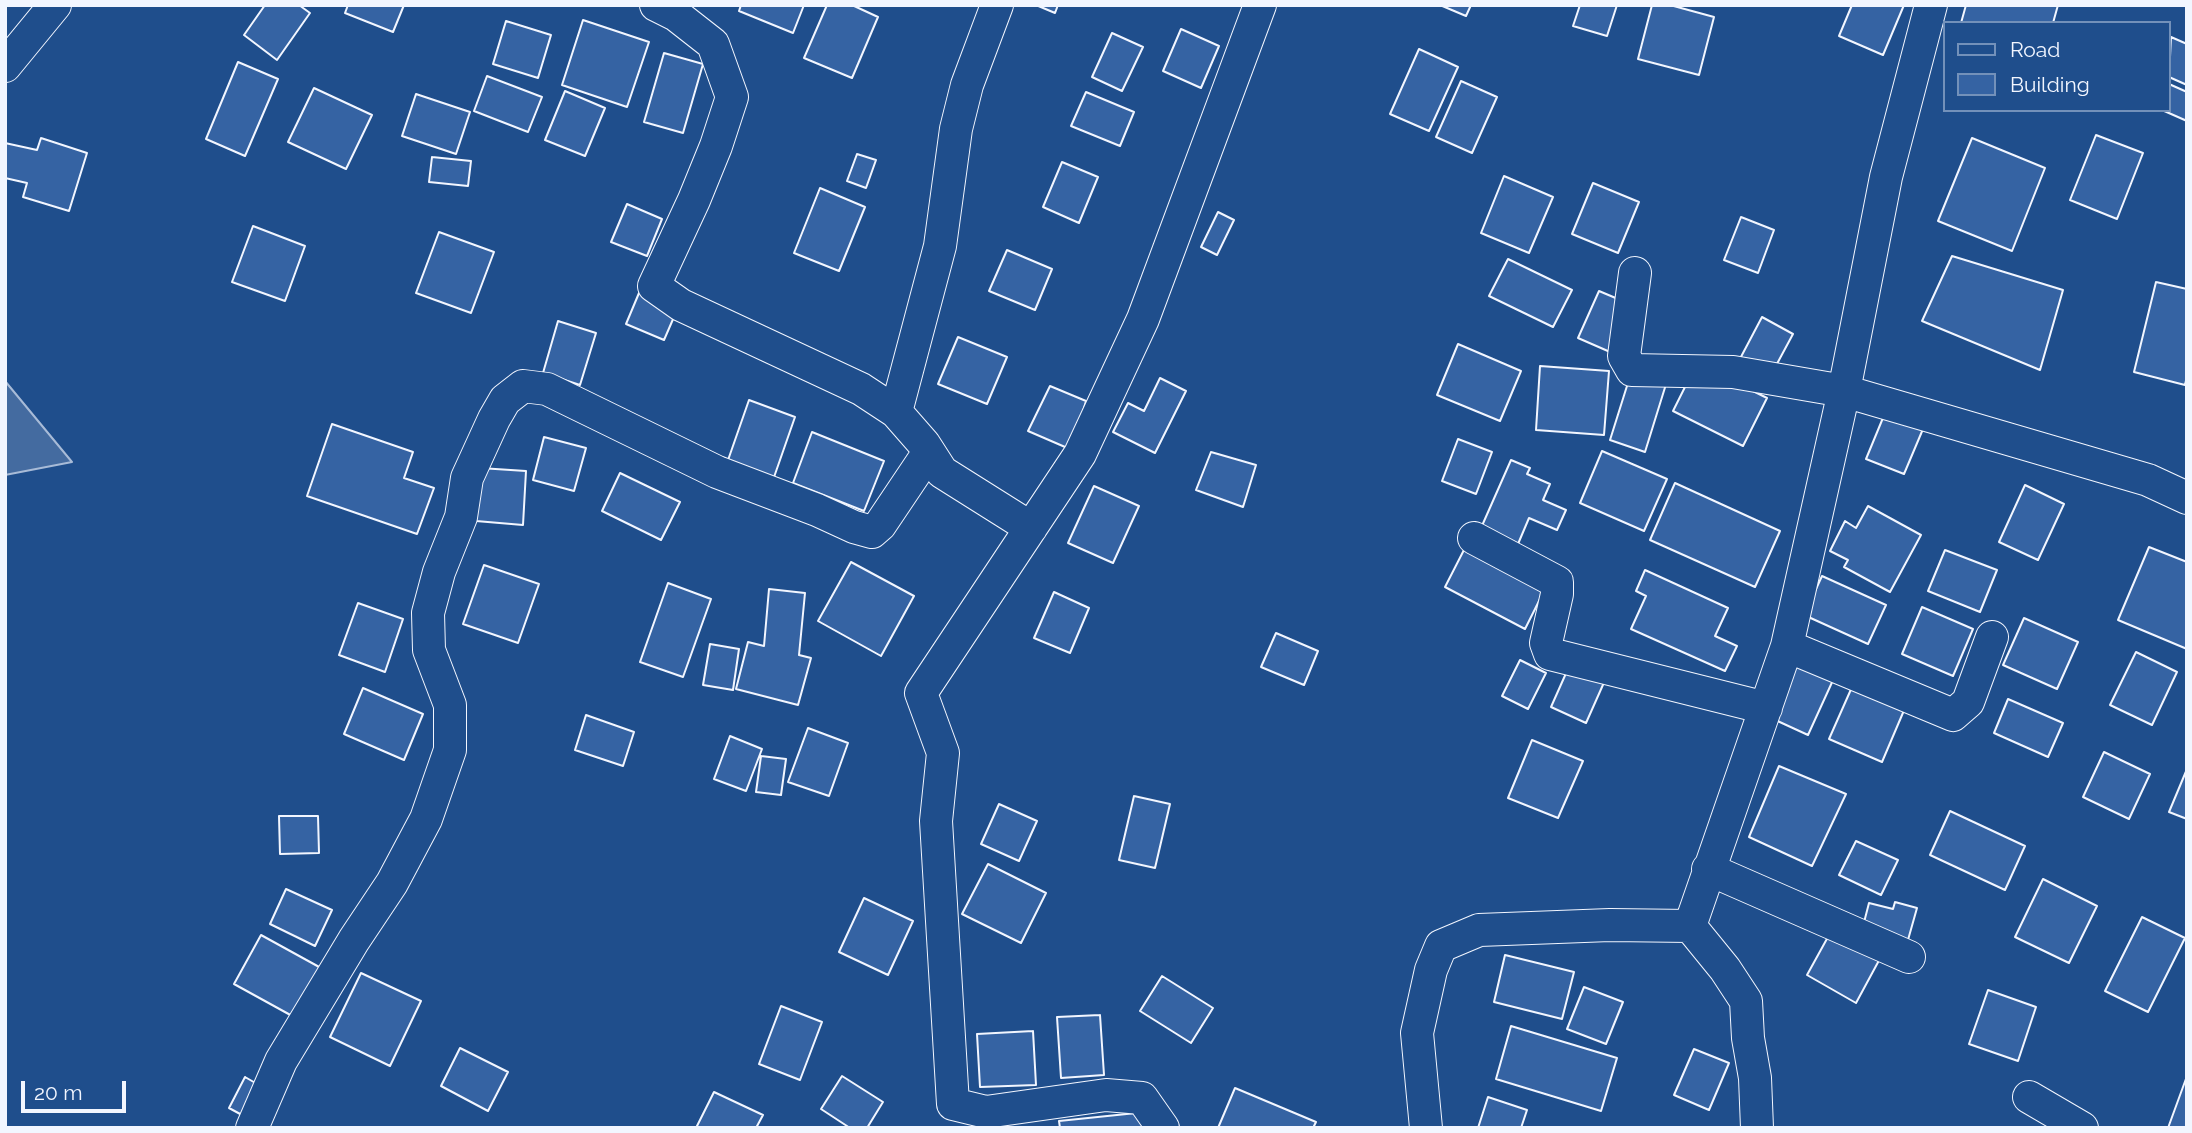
<!DOCTYPE html>
<style>
body{margin:0}
#map{position:relative;width:2192px;height:1133px;overflow:hidden;background:#1f4e8c;font-family:Raleway,sans-serif}
canvas{display:block}
.frame{position:absolute;inset:0;border:7px solid #f2f6ff;pointer-events:none}
.legend{position:absolute;left:1943px;top:21px;width:228px;height:91px;box-sizing:border-box;background:#1f4e8c;border:2px solid #7391ba;margin:0;padding:9px 12px;list-style:none;font-size:21px;color:#f2f6ff}
.legend li{display:flex;align-items:center;gap:14px;height:35px}
.legend b{width:35px;border:2px solid #7391ba}
.scale{position:absolute;left:21px;top:1081px;width:105px;height:32px;box-sizing:border-box;border:4px solid #f2f6ff;border-top:0;padding-left:9px;font-size:21px;line-height:24px;white-space:nowrap;color:#f2f6ff;-webkit-text-stroke:5px #1f4e8c;paint-order:stroke}
</style>
<div id="map">
<canvas width="2192" height="1133"></canvas>
<div class="frame"></div>
<ul class="legend">
<li><b style="height:9px;background:#1f4e8c"></b>Road</li>
<li><b style="height:19px;background:#3563a3"></b>Building</li>
</ul>
<div class="scale">20 m</div>
</div>
<script>
const context = document.querySelector('canvas').getContext('2d');
context.lineJoin = 'round';
function fillPath(path, color) {
  context.fillStyle = color;
  context.fill(path, 'evenodd');
}
function shape(rows) {
  const path = new Path2D();
  for (const r of rows) {
    path.moveTo(r[0], r[1]);
    for (let i = 2; i < r.length; i += 2) path.lineTo(r[i], r[i + 1]);
  }
  return path;
}
function trace(path, color, width, dash) {
  context.strokeStyle = color;
  context.lineWidth = width;
  context.lineCap = dash ? 'butt' : 'round';
  context.setLineDash(dash || []);
  context.stroke(path);
}
const water = shape([
 [5,381,72,462,5,475,5,381]
]);
fillPath(water, '#446ba0');
trace(water, '#a8bbd7', 2);
const building = shape([
 [265,5,299,5,310,13,277,60,244,35,265,5],
 [348,5,404,5,393,32,345,13,348,5],
 [741,5,804,5,793,33,739,11,741,5],
 [827,5,852,5,878,17,852,78,804,58,827,5],
 [1036,5,1058,5,1055,13,1036,5],
 [1440,5,1471,5,1466,16,1440,5],
 [1580,5,1617,5,1607,36,1573,26,1580,5],
 [1652,5,1670,5,1714,17,1699,75,1638,59,1652,5],
 [1852,5,1904,5,1883,55,1839,36,1852,5],
 [1966,5,2058,5,2053,23,1961,23,1966,5],
 [583,20,649,42,627,107,562,85,583,20],
 [506,21,551,35,538,78,493,64,506,21],
 [1181,29,1219,46,1201,88,1163,71,1181,29],
 [1112,33,1143,47,1122,91,1092,77,1112,33],
 [2171,37,2187,44,2187,85,2169,77,2171,37],
 [1419,49,1458,67,1429,131,1390,114,1419,49],
 [664,53,703,64,683,133,644,122,664,53],
 [238,62,278,79,245,156,206,139,238,62],
 [487,76,542,97,528,132,474,111,487,76],
 [1461,81,1497,97,1472,153,1436,137,1461,81],
 [2169,84,2187,92,2187,121,2162,110,2169,110,2169,84],
 [314,88,372,115,346,169,288,142,314,88],
 [565,91,605,108,585,156,545,140,565,91],
 [1086,92,1134,112,1120,146,1071,126,1086,92],
 [416,94,470,112,456,154,402,136,416,94],
 [2096,135,2143,153,2117,219,2070,200,2096,135],
 [41,138,87,153,69,211,23,197,27,183,5,178,5,143,37,150,41,138],
 [1972,138,2045,168,2012,251,1938,221,1972,138],
 [857,154,876,160,866,188,847,181,857,154],
 [432,157,471,161,468,186,429,182,432,157],
 [1062,162,1098,177,1079,223,1043,207,1062,162],
 [1504,176,1553,197,1529,253,1481,233,1504,176],
 [1593,183,1639,202,1618,253,1572,234,1593,183],
 [820,188,865,207,839,271,794,253,820,188],
 [627,204,662,219,647,256,611,242,627,204],
 [1218,212,1234,220,1217,255,1201,247,1218,212],
 [1741,217,1774,230,1758,273,1724,260,1741,217],
 [253,226,305,246,285,301,232,282,253,226],
 [439,232,494,252,471,313,416,293,439,232],
 [1007,250,1052,269,1035,310,989,291,1007,250],
 [1952,256,2063,290,2040,370,1922,321,1952,256],
 [1508,259,1572,290,1553,327,1489,296,1508,259],
 [2156,282,2187,289,2187,376,2185,385,2134,372,2156,282],
 [1599,291,1637,307,1617,355,1578,338,1599,291],
 [639,293,677,310,664,340,626,324,639,293],
 [1762,317,1793,334,1764,388,1733,372,1762,317],
 [558,321,596,333,580,385,543,373,558,321],
 [958,337,1007,357,987,404,938,384,958,337],
 [1458,344,1521,371,1500,421,1437,395,1458,344],
 [1697,363,1767,398,1743,446,1673,411,1697,363],
 [1540,366,1609,371,1604,435,1536,430,1540,366],
 [1632,370,1667,381,1645,452,1610,440,1632,370],
 [1160,378,1186,391,1155,453,1113,432,1128,403,1144,411,1160,378],
 [1050,386,1086,401,1072,450,1028,431,1050,386],
 [749,400,795,417,773,480,727,463,749,400],
 [1885,413,1923,429,1904,474,1866,459,1885,413],
 [332,424,413,452,404,478,434,488,417,534,307,496,332,424],
 [812,432,884,461,864,511,793,483,812,432],
 [544,437,586,448,574,491,533,480,544,437],
 [1458,439,1492,452,1476,494,1442,481,1458,439],
 [1602,451,1667,479,1644,531,1580,503,1602,451],
 [1211,452,1256,465,1243,507,1196,490,1211,452],
 [1511,460,1530,468,1527,474,1550,484,1543,500,1566,510,1557,530,1529,518,1518,544,1481,528,1511,460],
 [480,468,526,471,523,525,476,521,480,468],
 [620,473,680,502,661,540,602,511,620,473],
 [1675,483,1780,531,1755,587,1650,540,1675,483],
 [2025,485,2064,504,2038,560,1999,542,2025,485],
 [1094,486,1139,506,1113,563,1068,543,1094,486],
 [1868,506,1921,535,1890,592,1844,567,1848,560,1830,551,1845,521,1856,528,1868,506],
 [1467,544,1547,585,1525,629,1445,587,1467,544],
 [2149,547,2187,562,2187,649,2118,620,2149,547],
 [1945,550,1997,570,1980,612,1928,591,1945,550],
 [851,562,914,596,881,656,818,621,851,562],
 [484,565,539,584,518,643,463,624,484,565],
 [1645,570,1728,608,1715,636,1737,646,1725,671,1631,629,1646,596,1636,591,1645,570],
 [1822,576,1886,605,1868,644,1804,615,1822,576],
 [668,583,711,599,683,677,640,662,668,583],
 [769,589,805,593,799,655,811,658,798,705,736,689,748,642,764,646,769,589],
 [1054,592,1089,608,1070,653,1034,638,1054,592],
 [358,603,403,619,385,672,339,655,358,603],
 [1922,607,1973,629,1953,676,1902,654,1922,607],
 [2024,618,2078,642,2057,689,2003,665,2024,618],
 [1276,633,1318,651,1304,685,1261,667,1276,633],
 [710,644,739,649,733,690,703,685,710,644],
 [1802,650,1839,667,1808,735,1771,718,1802,650],
 [2136,652,2177,672,2152,725,2110,705,2136,652],
 [1520,660,1546,673,1528,709,1502,696,1520,660],
 [1571,662,1606,678,1586,723,1551,707,1571,662],
 [1856,678,1908,701,1882,762,1829,739,1856,678],
 [363,688,423,714,404,760,344,734,363,688],
 [2008,699,2063,723,2048,757,1994,733,2008,699],
 [586,715,634,732,623,766,575,750,586,715],
 [808,728,848,743,829,796,788,782,808,728],
 [730,736,762,749,746,791,714,779,730,736],
 [1532,740,1583,761,1558,818,1508,798,1532,740],
 [2104,752,2150,774,2129,819,2083,797,2104,752],
 [761,756,786,759,781,795,756,792,761,756],
 [1779,766,1846,794,1812,866,1749,837,1779,766],
 [2187,769,2187,819,2169,812,2187,769],
 [1134,796,1170,804,1155,868,1119,860,1134,796],
 [999,804,1037,821,1019,861,981,844,999,804],
 [1950,811,2025,846,2005,890,1930,855,1950,811],
 [279,816,318,816,319,853,280,854,279,816],
 [1856,841,1898,860,1881,895,1839,875,1856,841],
 [988,864,1046,893,1021,943,962,914,988,864],
 [2043,879,2097,906,2069,963,2015,937,2043,879],
 [286,889,332,910,315,946,270,924,286,889],
 [864,898,913,921,888,975,839,952,864,898],
 [1895,902,1917,908,1906,947,1861,934,1869,903,1893,909,1895,902],
 [2142,917,2185,938,2148,1012,2105,991,2142,917],
 [1834,926,1883,953,1856,1003,1807,975,1834,926],
 [261,935,321,968,294,1017,234,984,261,935],
 [1505,955,1574,972,1562,1019,1494,1002,1505,955],
 [361,973,421,1001,390,1066,330,1037,361,973],
 [1162,976,1213,1008,1191,1043,1140,1011,1162,976],
 [1584,987,1623,1002,1606,1044,1567,1029,1584,987],
 [1988,990,2036,1007,2018,1061,1969,1044,1988,990],
 [781,1006,822,1022,800,1080,759,1064,781,1006],
 [1100,1015,1104,1075,1061,1078,1057,1017,1100,1015],
 [1511,1026,1617,1058,1601,1111,1496,1079,1511,1026],
 [1033,1031,1036,1085,980,1087,977,1034,1033,1031],
 [460,1048,508,1072,488,1111,441,1086,460,1048],
 [1694,1049,1729,1063,1709,1110,1674,1095,1694,1049],
 [842,1076,883,1102,867,1128,850,1128,821,1109,842,1076],
 [2187,1076,2187,1128,2168,1128,2187,1076],
 [245,1077,271,1092,255,1122,229,1108,245,1077],
 [1235,1088,1316,1122,1313,1128,1218,1128,1235,1088],
 [714,1092,763,1115,756,1128,696,1128,714,1092],
 [1488,1097,1527,1110,1521,1128,1478,1128,1488,1097],
 [1146,1112,1148,1128,1060,1128,1059,1121,1146,1112]
]);
fillPath(building, '#3563a3');
trace(building, '#f2f6ff', 2);
const minor = shape([
 [656,5,676,15,713,44,732,97,716,146,694,200,654,286,681,305,861,389,896,412,924,444,942,472,1031,528],
 [5,66,55,5],
 [1635,273,1624,356,1632,370,1733,372,1844,391,2148,480,2187,498],
 [896,412,940,246,956,129,967,85,997,5],
 [1474,538,1557,582,1557,594,1546,643,1550,654,1766,708],
 [1787,646,1953,715,1968,702,1992,637],
 [1708,869,1909,957],
 [1690,926,1725,969,1746,1001,1748,1038,1755,1078,1757,1128],
 [2029,1097,2082,1128],
 [252,1128,281,1061,354,940,392,883,426,819,450,750,450,705,429,650,428,613,439,572,461,517,467,478,494,419,505,400,523,386,547,389,717,472,817,510,854,527,872,532,880,525,929,452],
 [1163,1128,1142,1098,1106,1095,986,1112,953,1104,936,821,943,753,921,693,1080,454,1143,319,1260,5],
 [1426,1128,1417,1033,1431,970,1441,946,1479,930,1610,925,1690,926,1787,646,1844,391,1886,177,1931,5]
]);
trace(minor, '#f2f6ff', 34);
trace(minor, '#1f4e8c', 32);
</script>
